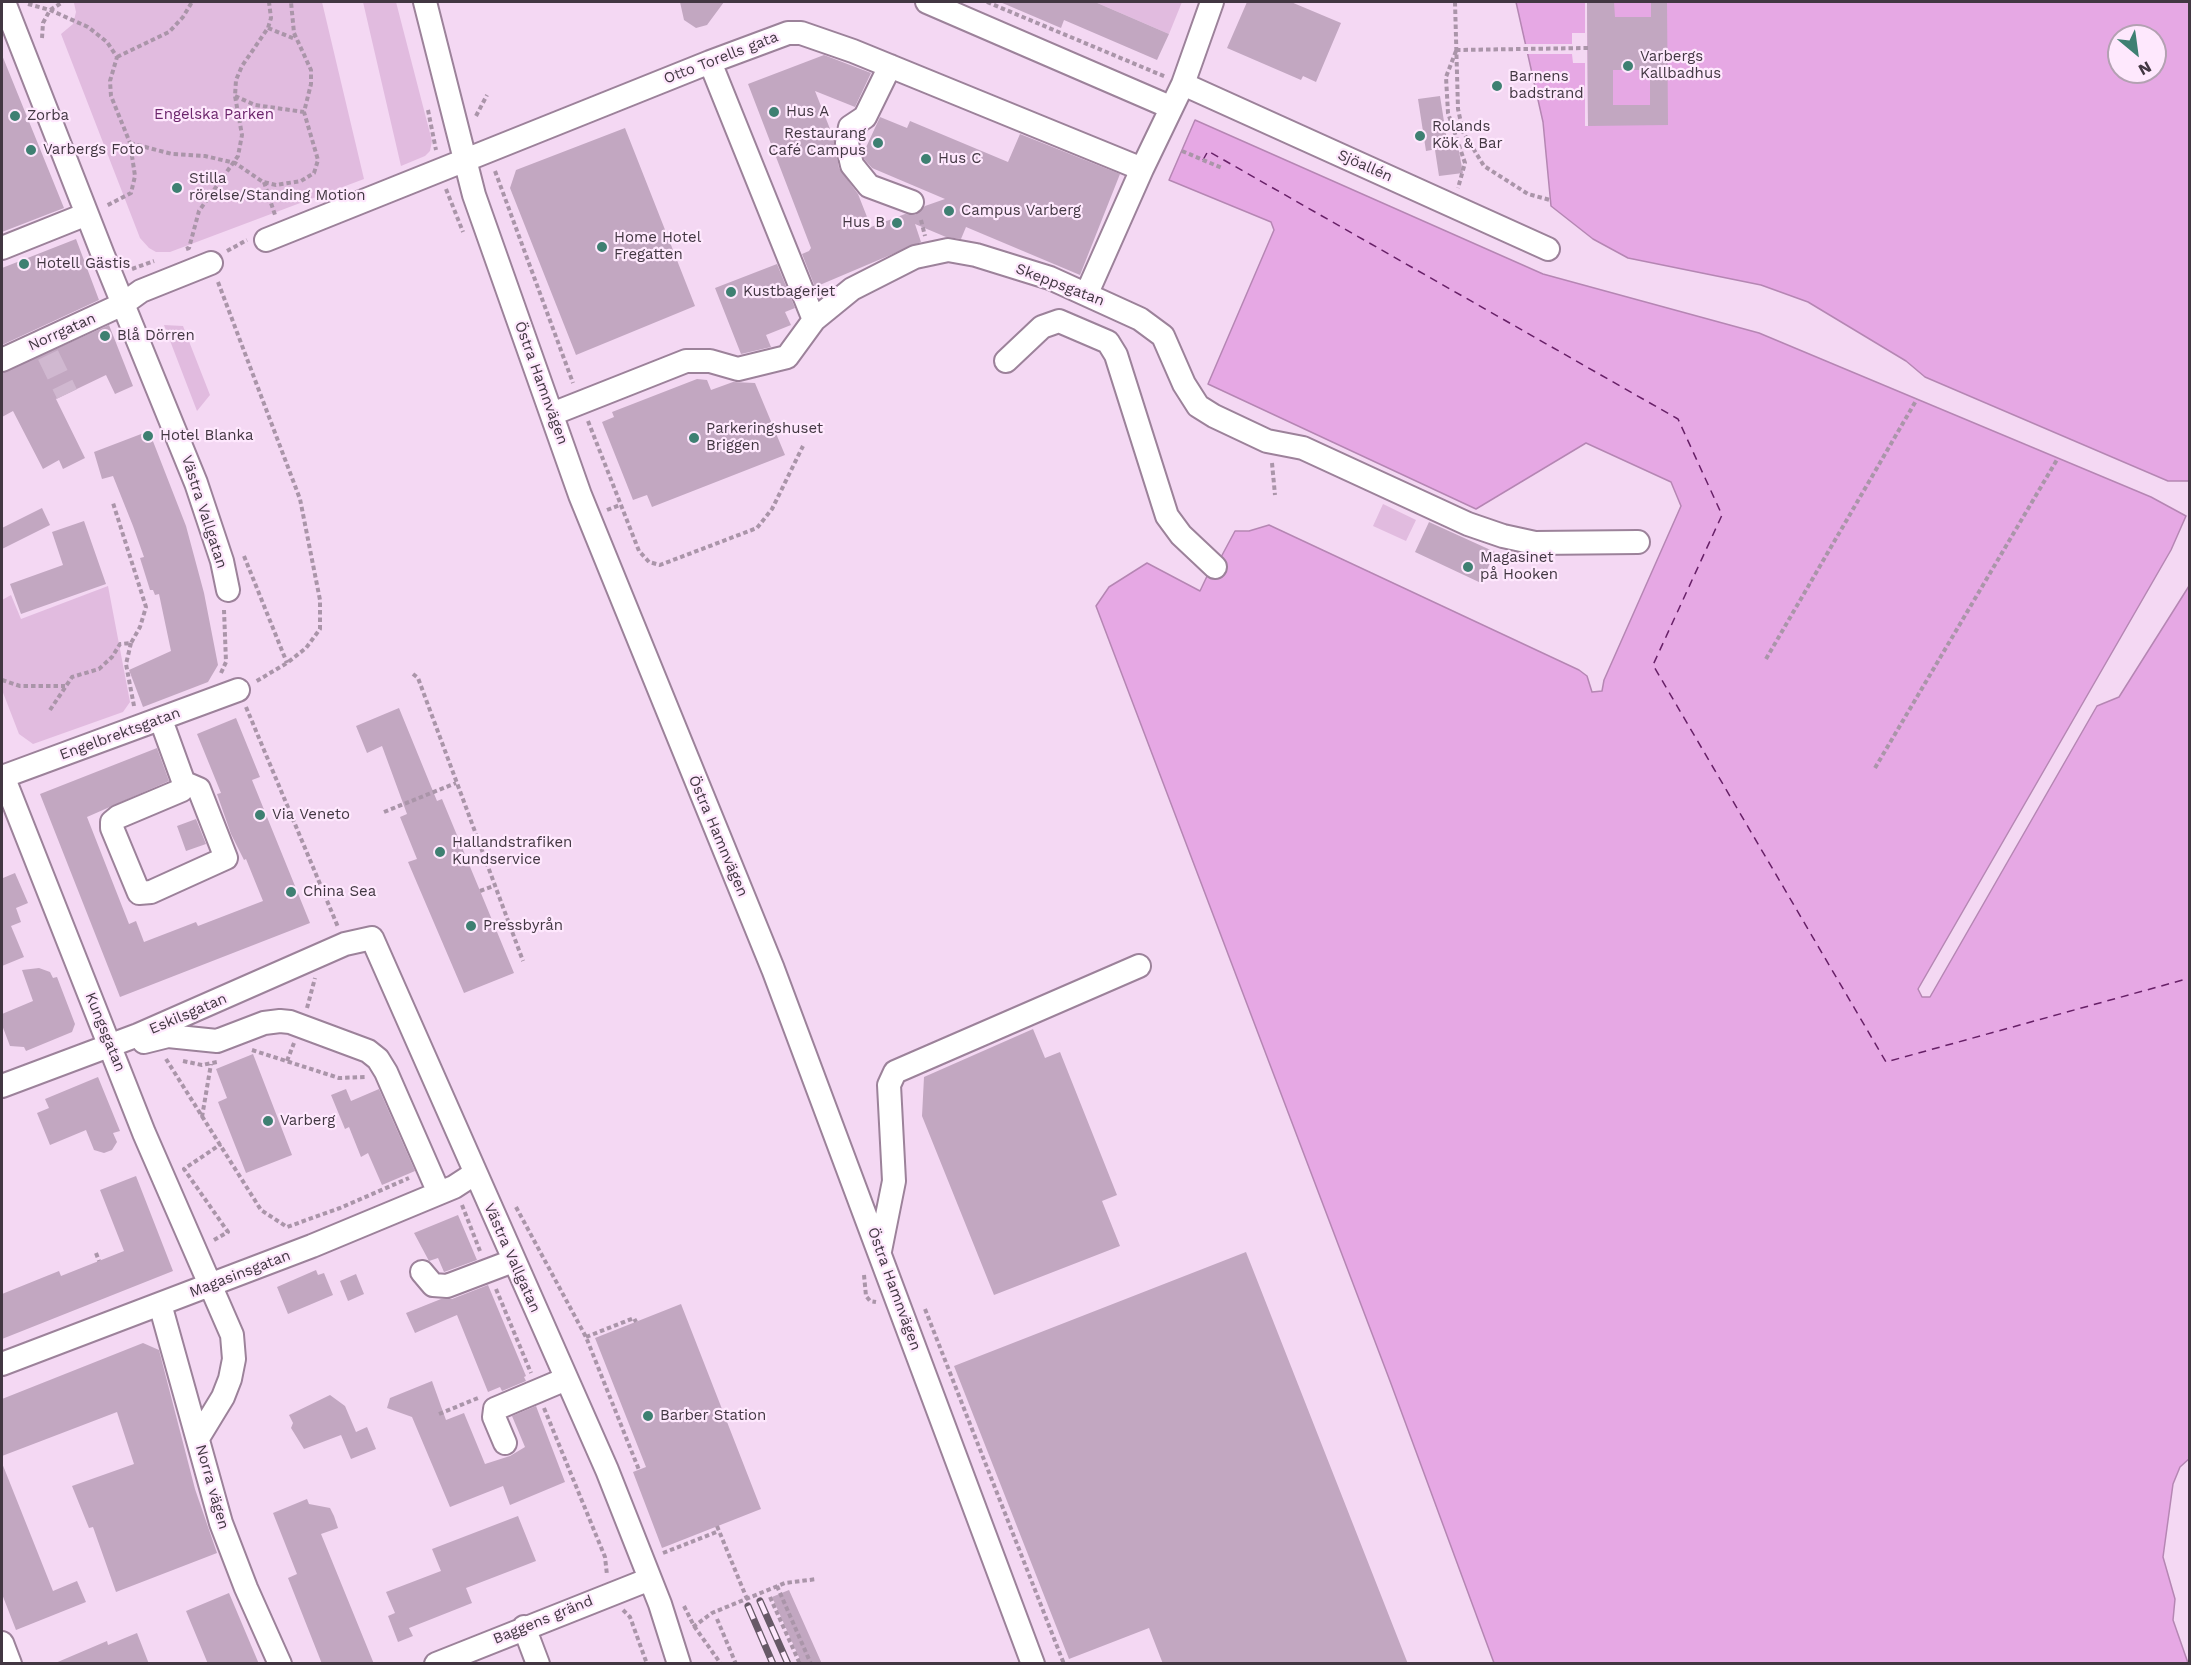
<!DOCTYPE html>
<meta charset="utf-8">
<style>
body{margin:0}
#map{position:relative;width:2191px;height:1665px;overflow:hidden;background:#f4d8f3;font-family:"Work Sans",sans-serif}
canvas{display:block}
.frame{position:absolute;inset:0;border:3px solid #423742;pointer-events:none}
.north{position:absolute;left:2107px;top:24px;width:60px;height:60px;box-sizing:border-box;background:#fee8fd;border:2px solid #b3a1b2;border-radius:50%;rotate:151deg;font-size:16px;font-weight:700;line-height:24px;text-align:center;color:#423742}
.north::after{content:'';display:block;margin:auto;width:21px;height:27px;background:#3e8072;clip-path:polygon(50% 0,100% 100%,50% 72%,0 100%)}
</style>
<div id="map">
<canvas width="2191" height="1665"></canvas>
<div class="frame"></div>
<div class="north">N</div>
</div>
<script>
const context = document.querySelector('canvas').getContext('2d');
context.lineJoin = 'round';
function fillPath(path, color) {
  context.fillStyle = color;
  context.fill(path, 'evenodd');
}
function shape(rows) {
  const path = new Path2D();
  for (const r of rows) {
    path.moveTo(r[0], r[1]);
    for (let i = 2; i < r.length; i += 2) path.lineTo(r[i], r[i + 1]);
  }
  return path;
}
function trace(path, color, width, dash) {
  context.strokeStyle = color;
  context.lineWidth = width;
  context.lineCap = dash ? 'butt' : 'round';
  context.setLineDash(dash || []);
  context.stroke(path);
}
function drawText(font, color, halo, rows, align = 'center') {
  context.font = font + ' "Work Sans",sans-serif';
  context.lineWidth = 4.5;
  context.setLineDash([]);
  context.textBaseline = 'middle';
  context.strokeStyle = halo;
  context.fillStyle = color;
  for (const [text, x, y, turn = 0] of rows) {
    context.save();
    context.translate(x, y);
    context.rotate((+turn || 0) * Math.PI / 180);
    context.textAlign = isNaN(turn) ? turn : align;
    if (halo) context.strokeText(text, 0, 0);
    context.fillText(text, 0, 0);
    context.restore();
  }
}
fillPath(shape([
 [77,2,322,2,364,179,170,252,156,252,149,248,140,238,61,34,73,24,76,12,74,3],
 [363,2,396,2,432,141,430,151,425,156,401,166],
 [1095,2,1182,2,1169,34],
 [164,325,183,326,210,395,197,411],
 [1383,504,1416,520,1406,541,1373,526],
 [108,586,130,702,123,712,33,744,19,734,2,690,2,600,11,595,21,619]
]), '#e1bbdf');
const water = shape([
 [1516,2,2189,2,2189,481,2168,481,1925,377,1906,361,1808,302,1761,285,1628,258,1593,239,1551,206,1543,122,1516,2],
 [2119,36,2155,36,2155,72,2119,72,2119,36],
 [1195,120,1543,274,1759,333,2151,497,2186,516,2171,550,1918,989,1922,997,1930,997,2097,706,2119,697,2189,586,2190,1458,2180,1467,2173,1484,2163,1557,2175,1599,2173,1620,2188,1663,1494,1663,1390,1381,1096,606,1109,587,1147,563,1200,591,1209,572,1220,559,1235,531,1249,531,1269,525,1579,670,1587,676,1592,692,1602,691,1604,680,1681,506,1671,482,1586,443,1476,509,1208,384,1274,230,1271,222,1169,180,1195,120]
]);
fillPath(water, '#e6a8e4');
trace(water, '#b586b3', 1.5);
fillPath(shape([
 [1585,2,1587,2,1588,126,1585,126,1585,63,1573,63,1572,54,1526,54,1524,44,1572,44,1572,33,1585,33]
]), '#f4d8f3');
trace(shape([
 [1203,160,1208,151,1678,419,1722,515,1653,665,1886,1062,2190,978]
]), '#672067', 1.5, [8, 6]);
fillPath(shape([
 [680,2,724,2,707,25,696,28,684,20],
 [1000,2,1095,2,1169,34,1157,60,1064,20,1061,28],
 [1247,2,1291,2,1341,23,1316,82,1303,76,1301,80,1227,48],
 [1587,2,1614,2,1615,17,1651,17,1651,2,1667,2,1668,125,1588,126],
 [1613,70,1650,70,1650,105,1613,105],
 [2,55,64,208,2,232],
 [824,55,871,73,855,107,815,91,834,139,839,168,858,194,871,227,905,214,915,215,925,206,945,199,872,168,864,159,863,154,880,117,907,128,910,121,1008,162,1020,134,1120,174,1080,275,966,227,961,239,946,237,915,224,921,242,815,287,802,254,809,251,811,248,748,84],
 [1440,96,1448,147,1426,151,1418,99],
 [625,128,695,306,576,355,510,188,516,170],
 [1458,146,1463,173,1439,176,1435,150],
 [76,239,99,300,2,345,2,268],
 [777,264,795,308,785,312,791,325,766,335,771,347,741,354,715,288],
 [109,325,133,386,115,394,106,375,56,399,85,458,63,469,59,460,43,469,13,411,2,417,2,373],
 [697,379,707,380,711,390,733,382,755,383,785,455,652,507,647,495,633,500,602,422,614,417,612,412],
 [149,431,186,526,204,593,218,665,208,682,143,707,129,670,171,651,159,594,155,595,153,590,150,590,140,558,144,557,133,526,113,476,102,479,94,452],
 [42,508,50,525,2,549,2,528],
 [84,521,106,584,21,614,10,584,63,565,52,532],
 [1429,522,1495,552,1481,583,1415,552],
 [399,708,437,801,442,799,514,973,464,993,408,862,417,859,400,817,407,814,382,746,367,753,356,726],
 [236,718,260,777,252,780,310,923,120,997,40,794,157,748,169,781,87,817,129,924,136,921,144,942,196,922,198,926,263,901,246,859,244,860,231,834,217,794,221,793,197,734],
 [196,819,206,844,186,851,177,826],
 [15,873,28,903,16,908,21,922,11,926,24,957,2,966,2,875,3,878],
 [39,968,50,972,53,978,57,977,75,1024,72,1032,26,1051,24,1047,10,1046,2,1025,2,1014,33,1001,22,970],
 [1033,1029,1045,1058,1060,1052,1117,1195,1102,1201,1120,1246,994,1295,922,1116,924,1077],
 [253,1054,292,1155,246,1173,218,1102,227,1098,216,1069],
 [98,1077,120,1131,113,1133,117,1142,112,1150,104,1153,94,1150,86,1130,50,1145,37,1113,49,1108,45,1099],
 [346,1089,351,1101,379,1089,415,1171,382,1185,368,1153,361,1157,349,1127,345,1129,331,1095],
 [136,1176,173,1271,2,1339,2,1294,59,1271,61,1276,124,1251,100,1190],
 [458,1215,477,1260,444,1272,438,1258,429,1261,414,1233],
 [1246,1252,1408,1664,1163,1664,1149,1628,1069,1659,954,1366],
 [316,1270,318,1275,324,1273,333,1295,288,1314,277,1287],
 [356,1274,364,1294,348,1301,340,1281],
 [488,1285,526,1376,524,1377,526,1381,502,1391,500,1387,488,1392,457,1315,415,1333,406,1313,441,1299,452,1299],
 [681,1304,761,1509,662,1548,633,1472,646,1467,595,1338],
 [143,1343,159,1350,195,1489,217,1553,116,1592,93,1527,89,1528,72,1486,134,1464,117,1412,2,1456,2,1399],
 [432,1381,446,1420,464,1413,485,1464,510,1456,525,1447,512,1416,536,1406,565,1482,510,1505,503,1486,450,1507,412,1417,387,1408,390,1398],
 [330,1395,345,1406,356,1432,367,1427,376,1449,351,1459,341,1435,304,1449,291,1428,293,1423,289,1415],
 [2,1463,53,1591,77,1581,86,1602,16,1630,2,1594],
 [307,1499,309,1504,330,1508,334,1516,338,1528,321,1534,374,1664,322,1664,288,1578,297,1574,273,1513],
 [518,1516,536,1561,466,1588,472,1603,409,1628,413,1636,398,1642,388,1616,395,1613,386,1592,441,1571,432,1549],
 [789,1590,822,1664,802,1664,772,1597],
 [229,1593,259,1664,208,1664,186,1611],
 [137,1633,149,1664,53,1664,107,1641,108,1645]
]), '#c2a7c1');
trace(shape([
 [48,355,67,394]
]), '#d0b8d0', 22, [22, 11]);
const minor = shape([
 [4,2,103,255,196,483,222,561,228,590],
 [425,2,474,195,580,495,773,969,1033,1664],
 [927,2,1170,107],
 [710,62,814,320],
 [890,66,865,117,850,127,847,143,852,165,869,186,912,202],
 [1183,84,1548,249],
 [266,240,710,62,788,33,801,33,853,51,1142,169,1183,84,1212,2],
 [2,248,87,214],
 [1087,293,1142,169],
 [2,360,123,304,141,291,211,263],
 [1006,361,1042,327,1059,321,1108,342,1116,355,1167,516,1181,535,1215,567],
 [552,414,686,361,710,361,738,369,787,357,814,320,852,289,915,257,948,250,976,255,1050,278,1140,319,1163,336,1184,384,1198,406,1214,416,1267,441,1303,448,1468,524,1503,536,1535,543,1638,542],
 [161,720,185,786,182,790,118,817,112,822,112,828,139,893,151,892,226,858,199,789,185,783],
 [3,776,144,1133,232,1335,234,1359,230,1379,223,1397,198,1438],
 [2,777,238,690],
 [144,1042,168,1036,217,1041,264,1023,280,1021,290,1022,368,1051,378,1059,386,1072,439,1193],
 [2,1086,138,1035,345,944,372,938,607,1470,660,1604,679,1664],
 [880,1251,894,1181,889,1085,895,1072,1139,966],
 [422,1272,433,1285,447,1286,513,1261],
 [160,1304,221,1523,246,1588,280,1664],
 [2,1364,312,1246,454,1187,474,1174],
 [505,1443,494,1417,495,1409,566,1379],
 [524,1627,538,1664],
 [2,1643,10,1664],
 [436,1664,650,1579]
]);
trace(minor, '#9c829a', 26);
trace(shape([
 [987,2,1166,77],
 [1455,2,1458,109,1463,132,1484,166,1528,194,1550,200],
 [28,4,50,10,88,27,107,42,117,57,110,81,111,96,130,143,135,176,131,193,106,206],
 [268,28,295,39],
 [42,38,43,23,50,10,63,2],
 [1456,50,1588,48],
 [1456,51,1446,77,1448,113,1465,163,1458,188],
 [117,57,169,32,183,17,192,2],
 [235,96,255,105,304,112],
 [428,110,436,150],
 [476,116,487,95],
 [130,143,172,154,205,156,235,163,263,182,276,185,301,181,314,173,318,160,304,112,311,84,311,70,294,33,291,2],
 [1182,151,1222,168],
 [495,171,573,383],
 [264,182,275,215],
 [446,189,463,232],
 [921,220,925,236],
 [186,249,189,248,199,211,238,156,242,135,235,96,236,80,242,66,268,28,271,18,269,2],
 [227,251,247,240],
 [132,269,154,261],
 [218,282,300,499,320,600,320,629,306,648,287,663,255,682],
 [588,421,639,551,649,562,660,565,757,528,772,509,803,446],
 [1272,463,1275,495],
 [607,510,620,505],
 [244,556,287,663],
 [131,643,126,664,134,706],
 [1766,659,1917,399],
 [221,673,226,662,224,610],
 [413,674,418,678,523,961],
 [2,680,20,686,65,686],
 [246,707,338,927],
 [50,710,72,677,99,669,112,657,120,644,131,643,140,627,146,607,113,503],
 [1875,768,2058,458],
 [384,812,456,783],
 [480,891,494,886],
 [307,1008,315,978],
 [252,1050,339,1078,366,1077],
 [166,1059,261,1210,287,1227,340,1208,409,1178],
 [183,1061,202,1065,217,1062],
 [287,1061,294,1043],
 [202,1117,211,1064],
 [462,1205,480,1251],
 [516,1207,586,1337,639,1470],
 [214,1240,228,1232,184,1169,221,1144],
 [96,1253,99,1261],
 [864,1275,866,1296,870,1301,876,1302],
 [496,1289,531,1373],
 [925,1309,1064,1664],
 [586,1337,634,1318,636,1322],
 [544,1408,605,1557,607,1575],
 [439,1414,478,1398],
 [717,1526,747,1599],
 [663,1553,719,1531],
 [777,1586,811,1664],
 [770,1597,800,1664],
 [684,1606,694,1626,721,1664],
 [623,1610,630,1617,647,1664],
 [717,1619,736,1664],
 [693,1627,712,1613,785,1583,817,1579]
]), '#aa95a9', 4, [4.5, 3]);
trace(minor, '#fff', 22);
const rail = shape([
 [760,1601,788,1664],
 [748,1606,773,1664]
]);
trace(rail, '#675967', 7);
trace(rail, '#fee8fd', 4.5, [14]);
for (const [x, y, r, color] of [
 [1628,66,6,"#3e8072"],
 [1497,86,6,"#3e8072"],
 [774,112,6,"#3e8072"],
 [15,116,6,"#3e8072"],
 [1420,136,6,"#3e8072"],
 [878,143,6,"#3e8072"],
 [31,150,6,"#3e8072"],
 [926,159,6,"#3e8072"],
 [177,188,6,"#3e8072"],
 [949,211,6,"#3e8072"],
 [897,223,6,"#3e8072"],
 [602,247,6,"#3e8072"],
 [24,264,6,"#3e8072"],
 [731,292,6,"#3e8072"],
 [105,336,6,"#3e8072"],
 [148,436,6,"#3e8072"],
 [694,438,6,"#3e8072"],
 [1468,567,6,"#3e8072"],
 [260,815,6,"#3e8072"],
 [440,852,6,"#3e8072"],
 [291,892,6,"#3e8072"],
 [471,926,6,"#3e8072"],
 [268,1121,6,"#3e8072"],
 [648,1416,6,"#3e8072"]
]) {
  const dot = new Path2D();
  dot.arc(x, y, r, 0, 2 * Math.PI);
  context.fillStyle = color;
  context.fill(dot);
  trace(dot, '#fee8fd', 2);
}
drawText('15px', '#423742', '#fee8fd', [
 ["Varbergs",1640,57],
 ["Kallbadhus",1640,74],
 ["Barnens",1509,77],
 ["badstrand",1509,94],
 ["Hus A",786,112],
 ["Zorba",27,116],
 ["Rolands",1432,127],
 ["Kök & Bar",1432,144],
 ["Restaurang",866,134,"right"],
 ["Café Campus",866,151,"right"],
 ["Varbergs Foto",43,150],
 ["Hus C",938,159],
 ["Stilla",189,179],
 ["rörelse/Standing Motion",189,196],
 ["Campus Varberg",961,211],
 ["Hus B",885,223,"right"],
 ["Home Hotel",614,238],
 ["Fregatten",614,255],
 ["Hotell Gästis",36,264],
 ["Kustbageriet",743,292],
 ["Blå Dörren",117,336],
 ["Parkeringshuset",706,429],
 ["Briggen",706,446],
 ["Hotel Blanka",160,436],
 ["Magasinet",1480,558],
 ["på Hooken",1480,575],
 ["Via Veneto",272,815],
 ["Hallandstrafiken",452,843],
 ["Kundservice",452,860],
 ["China Sea",303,892],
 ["Pressbyrån",483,926],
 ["Varberg",280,1121],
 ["Barber Station",660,1416]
], 'left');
drawText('15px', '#423742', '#fee8fd', [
 ["Otto Torells gata",721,58,-21],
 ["Sjöallén",1365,166,24],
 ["Skeppsgatan",1060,285,21],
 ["Norrgatan",62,332,-24],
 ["Östra Hamnvägen",541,383,70],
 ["Västra Vallgatan",204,512,72],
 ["Engelbrektsgatan",120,734,-20],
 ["Östra Hamnvägen",718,836,67],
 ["Eskilsgatan",188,1014,-23],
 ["Kungsgatan",105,1032,68],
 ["Västra Vallgatan",512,1258,66],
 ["Magasinsgatan",240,1274,-21],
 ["Östra Hamnvägen",894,1289,70],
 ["Norra vägen",212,1487,74],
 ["Baggens gränd",543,1620,-22]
]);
drawText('15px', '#6c256c', '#fee8fd', [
 ["Engelska Parken",214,115]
]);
</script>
